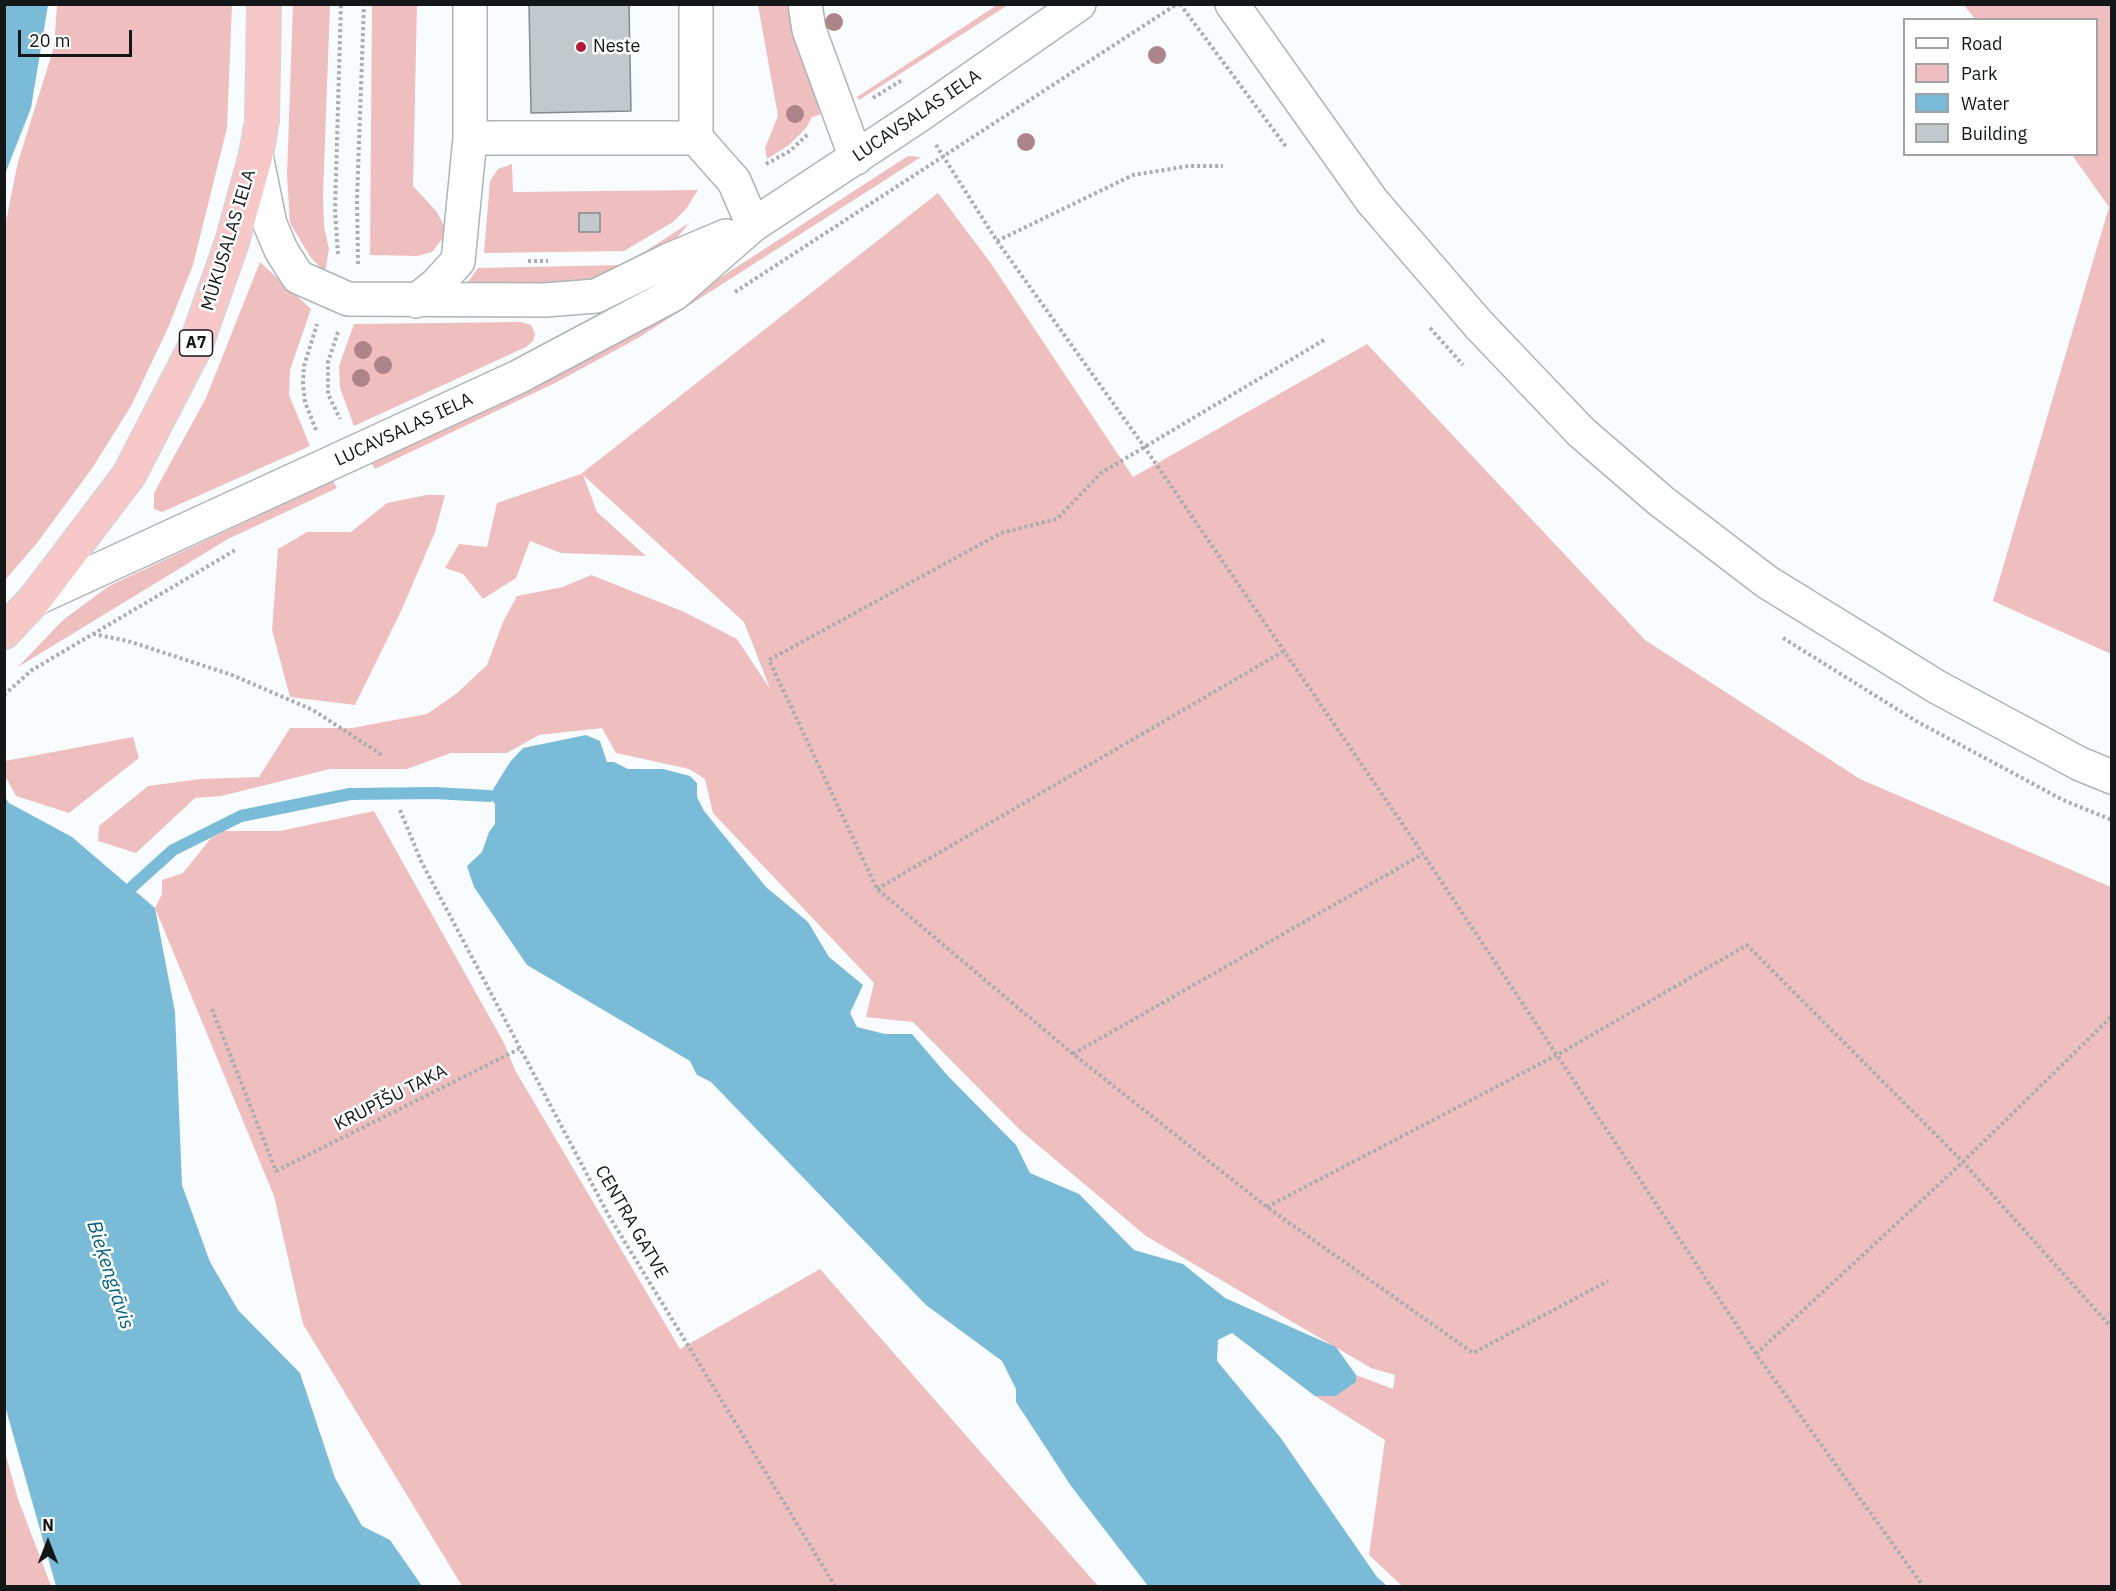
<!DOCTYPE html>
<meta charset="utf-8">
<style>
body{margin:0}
#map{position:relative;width:2116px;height:1591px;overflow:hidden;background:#f9fcfe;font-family:"IBM Plex Sans",sans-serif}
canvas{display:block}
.frame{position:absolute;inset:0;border:6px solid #141718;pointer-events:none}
.legend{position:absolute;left:1903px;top:18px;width:195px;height:138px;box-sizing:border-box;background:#fff;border:2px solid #a1a2a3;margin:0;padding:8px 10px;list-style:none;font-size:18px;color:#141718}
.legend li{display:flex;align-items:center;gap:12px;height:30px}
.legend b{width:30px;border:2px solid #a1a2a3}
.north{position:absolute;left:18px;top:1513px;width:60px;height:60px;-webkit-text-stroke:4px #fff;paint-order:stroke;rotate:0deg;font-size:16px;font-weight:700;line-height:24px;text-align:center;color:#141718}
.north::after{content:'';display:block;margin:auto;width:21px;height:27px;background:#141718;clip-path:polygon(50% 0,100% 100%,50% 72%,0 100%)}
.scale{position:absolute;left:18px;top:30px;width:114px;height:27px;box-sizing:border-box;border:3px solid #141718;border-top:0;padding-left:8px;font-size:18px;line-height:21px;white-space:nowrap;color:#141718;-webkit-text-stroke:4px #fff;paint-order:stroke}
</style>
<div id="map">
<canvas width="2116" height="1591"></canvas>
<div class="frame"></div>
<ul class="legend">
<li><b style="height:8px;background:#fff"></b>Road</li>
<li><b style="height:16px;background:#efbebe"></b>Park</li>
<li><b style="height:16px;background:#7abcd8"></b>Water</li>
<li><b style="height:16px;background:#c1c9cd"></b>Building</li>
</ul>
<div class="north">N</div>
<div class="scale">20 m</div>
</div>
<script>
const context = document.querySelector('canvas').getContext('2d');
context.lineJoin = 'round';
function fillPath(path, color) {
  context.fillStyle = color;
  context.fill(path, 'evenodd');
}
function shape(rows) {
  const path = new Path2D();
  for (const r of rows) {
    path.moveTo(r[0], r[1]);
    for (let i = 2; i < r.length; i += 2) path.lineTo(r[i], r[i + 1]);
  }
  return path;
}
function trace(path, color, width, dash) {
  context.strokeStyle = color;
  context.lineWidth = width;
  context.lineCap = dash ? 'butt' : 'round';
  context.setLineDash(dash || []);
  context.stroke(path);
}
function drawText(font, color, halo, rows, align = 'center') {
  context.font = font + ' "IBM Plex Sans",sans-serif';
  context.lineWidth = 5;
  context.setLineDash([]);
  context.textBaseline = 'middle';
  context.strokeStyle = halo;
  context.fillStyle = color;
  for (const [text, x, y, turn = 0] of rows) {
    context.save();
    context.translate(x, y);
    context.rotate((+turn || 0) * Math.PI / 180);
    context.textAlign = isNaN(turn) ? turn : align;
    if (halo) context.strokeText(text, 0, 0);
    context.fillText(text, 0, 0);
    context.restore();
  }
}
fillPath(shape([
 [57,5,232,5,227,128,193,265,168,328,131,406,93,467,37,543,5,580,5,226,18,162,54,47],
 [293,5,330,5,323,195,324,226,329,249,325,272,311,258,290,223,287,175],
 [372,5,417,5,413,186,437,212,444,226,443,238,432,252,417,256,370,255],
 [758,5,791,5,818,98,820,115,812,117,806,128,789,145,767,159,765,148,778,116],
 [997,5,1008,5,859,100,857,97],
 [1964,5,2111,5,2111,654,1993,601,2109,207,2072,155,2096,154,2096,20,1975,19],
 [908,156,921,157,638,338,555,383,375,469,370,462,684,301],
 [512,164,513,192,698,190,686,209,673,222,624,251,484,253,490,181,498,169],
 [938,193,990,262,1133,477,1367,344,1645,640,1860,779,2111,887,2111,1586,1402,1586,1369,1555,1385,1440,1315,1396,1336,1396,1356,1382,1356,1375,1393,1389,1395,1375,1371,1368,1146,1236,1020,1130,913,1022,866,1017,874,983,713,813,705,779,689,769,616,753,602,728,539,735,507,753,451,753,407,769,330,769,221,796,195,798,136,853,98,841,99,826,148,786,200,779,259,777,290,728,352,728,427,714,456,694,487,665,503,622,517,596,563,587,591,575,682,611,737,639,770,689,744,622,583,475,597,512,646,556,561,553,530,541,516,578,483,599,463,574,445,568,459,544,487,547,497,503,581,474],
 [689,223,676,239,640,262,587,283,465,286,478,268,624,265],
 [260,262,311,309,290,370,289,395,310,446,162,512,154,509,154,493,206,398],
 [521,322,531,325,535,334,533,341,526,347,354,426,340,388,339,366,354,324],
 [333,481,337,488,228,539,18,667,63,620,109,586],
 [426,495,445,495,435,532,402,609,355,705,290,697,272,630,278,549,307,532,351,532,387,503],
 [133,737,139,758,69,813,16,796,5,776,5,761],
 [374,811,504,1043,515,1070,680,1349,820,1269,1098,1586,462,1586,303,1324,274,1196,155,908,162,894,162,880,183,873,211,838,224,831,280,831],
 [5,1452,18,1499,51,1586,5,1586]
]), '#efbebe');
fillPath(shape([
 [5,4,48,5,31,108,5,174],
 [586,735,600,741,607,762,614,762,628,769,663,769,690,776,697,783,697,797,704,811,766,887,808,922,829,957,863,985,850,1013,857,1027,885,1034,912,1034,947,1075,1016,1145,1030,1173,1079,1194,1134,1250,1183,1264,1225,1298,1336,1347,1356,1375,1356,1382,1336,1396,1315,1396,1232,1333,1218,1340,1217,1361,1280,1437,1377,1577,1387,1586,1148,1586,1071,1486,1016,1402,1016,1389,1002,1361,926,1305,711,1082,697,1075,690,1061,527,965,474,887,467,866,482,852,489,832,495,824,495,804,489,796,510,762,523,748],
 [4,796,9,803,72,837,155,908,175,1012,182,1185,210,1262,238,1310,300,1373,335,1478,362,1526,390,1540,422,1586,56,1586,5,1406]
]), '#7abcd8');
trace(shape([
 [132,887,173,850,241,816,350,794,435,793,489,796]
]), '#7abcd8', 12);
const building = shape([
 [529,4,629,4,631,111,531,113,529,4],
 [579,213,600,213,600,232,579,232,579,213]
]);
fillPath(building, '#c1c9cd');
trace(building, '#838b8e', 1.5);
const minor = shape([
 [696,4,696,138,734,181,753,225],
 [805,4,809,30,856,158],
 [1232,4,1372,201,1479,325,1581,432,1661,501,1767,582,1937,687,2080,764,2112,777],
 [470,138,696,138],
 [256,155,270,224,281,250,298,277,348,299,545,300,596,296,669,260,726,236],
 [416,301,437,284,458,261,470,138,470,4],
 [35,599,518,377,674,294,753,225,918,116,1079,4]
]);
const highway = shape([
 [4,632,35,599,129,475,195,347,232,242,256,155,262,121,264,4]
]);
trace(minor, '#acb5b8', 36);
trace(highway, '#d5d5d5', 36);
trace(shape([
 [1180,4,1287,148],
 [873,98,902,80],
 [936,145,997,241,1143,445,1423,854,1756,1354,1923,1586],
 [766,164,790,151,808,134],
 [997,241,1133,175,1189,166,1223,166],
 [338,254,335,211,341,4],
 [528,261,548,261],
 [358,264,357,199,364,4],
 [735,292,1177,4],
 [1430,328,1463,365],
 [338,332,328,362,328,394,340,419],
 [1324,340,1101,473,1057,519,1001,533,769,660,877,889,1073,1054,1267,1207,1473,1353,1608,1281],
 [316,430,305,402,303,384,304,366,317,324],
 [93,634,128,641,232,675,313,710,382,755],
 [1783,638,1916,721,2063,800,2112,820],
 [4,695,32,670,237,549],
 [400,810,421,861,609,1216,835,1586],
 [877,889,1284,651],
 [212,1009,276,1171,519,1049],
 [1073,1054,1423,854],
 [1267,1207,1557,1055,1747,945,1963,1162,2112,1328],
 [1756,1354,1963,1162,2112,1016]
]), '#abaeb0', 4, [3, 3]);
trace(minor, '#fff', 33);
trace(highway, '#f8c7c7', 33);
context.fillStyle = '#ad8489';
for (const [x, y] of [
 [834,22],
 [1157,55],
 [795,114],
 [1026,142],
 [363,350],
 [383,365],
 [361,378]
]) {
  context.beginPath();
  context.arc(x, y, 9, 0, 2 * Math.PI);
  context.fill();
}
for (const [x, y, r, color] of [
 [581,47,6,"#b11d38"]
]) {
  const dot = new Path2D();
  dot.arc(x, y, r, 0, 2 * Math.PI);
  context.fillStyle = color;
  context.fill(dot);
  trace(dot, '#fff', 2);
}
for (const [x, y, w] of [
 [196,343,33]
]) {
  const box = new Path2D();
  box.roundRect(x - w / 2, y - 13, w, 26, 4.5);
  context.fillStyle = '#fff';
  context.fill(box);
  trace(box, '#141718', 1.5);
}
drawText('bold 16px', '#141718', null, [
 ["A7",196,343]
]);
drawText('18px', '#141718', '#fff', [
 ["Neste",593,47]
], 'left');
drawText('18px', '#141718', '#fff', [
 ["LUCAVSALAS IELA",917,116,-34],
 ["MŪKUSALAS IELA",229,240,-73],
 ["LUCAVSALAS IELA",404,430,-25],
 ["KRUPĪŠU TAKA",391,1098,-27],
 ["CENTRA GATVE",631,1222,60]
]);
drawText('italic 20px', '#05617d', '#fff', [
 ["Bieķengrāvis",110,1275,72]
]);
</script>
